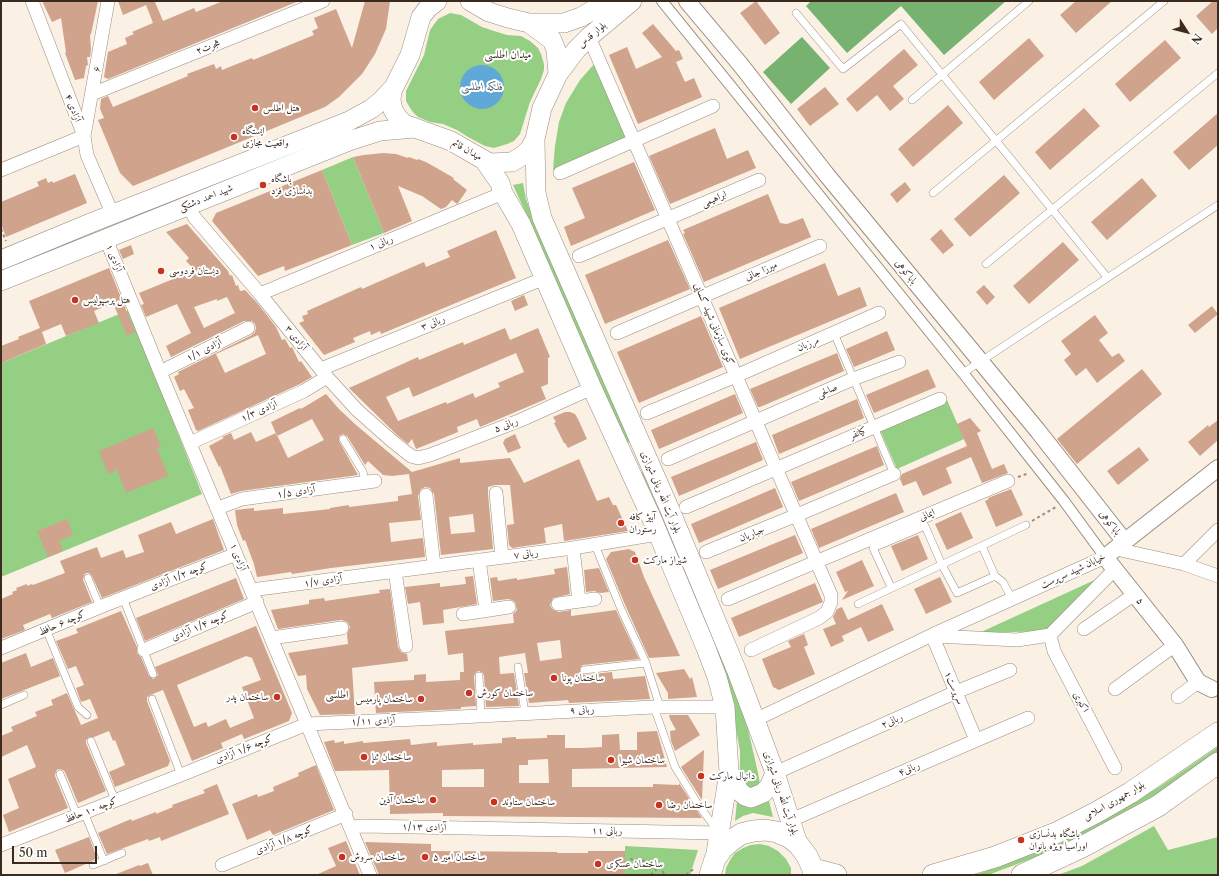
<!DOCTYPE html>
<meta charset="utf-8">
<style>
body{margin:0}
#map{position:relative;width:1219px;height:876px;overflow:hidden;background:#faf0e3;font-family:"Libre Caslon Text",serif}
canvas{display:block}
.frame{position:absolute;inset:0;border:2px solid #3b2a1e;pointer-events:none}
.north{position:absolute;left:1167px;top:12px;width:40px;height:40px;-webkit-text-stroke:3px #fff;paint-order:stroke;rotate:126deg;font-size:11px;font-weight:700;line-height:16px;text-align:center;color:#3b2a1e}
.north::after{content:'';display:block;margin:auto;width:14px;height:18px;background:#3b2a1e;clip-path:polygon(50% 0,100% 100%,50% 72%,0 100%)}
.scale{position:absolute;left:12px;top:846px;width:85px;height:18px;box-sizing:border-box;border:2px solid #3b2a1e;border-top:0;padding-left:5px;font-size:12px;line-height:14px;white-space:nowrap;color:#3b2a1e;-webkit-text-stroke:3px #fff;paint-order:stroke}
</style>
<div id="map">
<canvas width="1219" height="876"></canvas>
<div class="frame"></div>
<div class="north">N</div>
<div class="scale">50 m</div>
</div>
<script>
const context = document.querySelector('canvas').getContext('2d');
context.lineJoin = 'round';
function fillPath(path, color) {
  context.fillStyle = color;
  context.fill(path, 'evenodd');
}
function shape(rows) {
  const path = new Path2D();
  for (const r of rows) {
    if (r.length === 3) {
      path.moveTo(r[0] + r[2], r[1]);
      path.arc(r[0], r[1], r[2], 0, 2 * Math.PI);
      continue;
    }
    path.moveTo(r[0], r[1]);
    for (let i = 2; i < r.length; i += 2) path.lineTo(r[i], r[i + 1]);
  }
  return path;
}
function trace(path, color, width, dash) {
  context.strokeStyle = color;
  context.lineWidth = width;
  context.lineCap = dash ? 'butt' : 'round';
  context.setLineDash(dash || []);
  context.stroke(path);
}
function drawText(font, color, halo, rows, align = 'center') {
  context.font = font + ' "Libre Caslon Text",Amiri,serif';
  context.lineWidth = 4;
  context.setLineDash([]);
  context.textBaseline = 'middle';
  context.strokeStyle = halo;
  context.fillStyle = color;
  for (const [text, x, y, turn = 0] of rows) {
    context.save();
    context.translate(x, y);
    context.rotate((+turn || 0) * Math.PI / 180);
    context.textAlign = isNaN(turn) ? turn : align;
    if (halo) context.strokeText(text, 0, 0);
    context.fillText(text, 0, 0);
    context.restore();
  }
}
fillPath(shape([
 [450,13,461,15,482,27,494,31,507,35,521,36,530,41,538,48,541,54,544,64,544,70,541,79,530,102,520,134,514,141,507,144,494,148,485,146,468,137,457,130,443,124,430,122,418,117,412,111,406,101,406,91,424,55,430,30,438,19],
 [596,62,628,138,553,170,555,146,559,122,566,103,580,80],
 [353,157,384,233,352,245,322,170],
 [523,183,526,199,535,223,630,442,626,443,545,255,513,185],
 [129,310,202,494,1,577,1,363],
 [947,400,964,439,897,469,880,430],
 [638,471,643,473,732,680,748,729,758,773,761,790,755,794,740,781,740,751,735,723],
 [1099,578,1049,631,979,633],
 [1218,747,1218,754,1164,790,1084,835,1044,854,988,875,975,875,1043,850,1082,831,1159,787],
 [768,797,773,817,753,813,743,816,735,821,737,801,745,805,756,806,765,802],
 [1154,826,1168,850,1218,837,1218,875,1058,875,1082,866],
 [760,844,769,846,778,851,786,859,791,868,791,875,725,875,726,868,730,860,735,853,743,848,751,845],
 [625,846,698,850,690,875,625,875]
]), '#94cf83');
fillPath(shape([
 [811,1,1006,1,944,55,901,6,847,53,806,6],
 [802,37,830,68,791,104,763,72]
]), '#77b271');
fillPath(shape([
 [482,87,22]
]), '#60a8d7');
fillPath(shape([
 [42,1,98,1,91,34,90,35,91,50,90,57,87,57,88,65,86,66,84,78,75,80,65,53,66,52,61,18,52,22],
 [118,1,156,1,155,2,163,21,194,8,196,12,223,1,299,1,108,79,104,77,108,52,127,44,125,38,134,34,132,32,153,23,146,5,123,15],
 [365,1,390,1,386,29,375,54,362,74,339,97,325,107,133,186,120,173,98,120,104,118,100,109,101,99,108,96,113,107,188,76,187,74,214,64,216,69,221,66,222,70,252,58,253,60,314,35,312,31,318,28,314,18,336,9,352,48],
 [756,1,780,33,765,45,740,13],
 [1076,1,1112,1,1076,33,1060,15],
 [1213,1,1218,1,1218,28,1212,34,1196,16],
 [653,24,676,51,679,50,683,59,676,62,685,82,694,78,702,97,638,124,609,55,627,47,636,69,662,57,642,33],
 [1029,38,1044,56,994,100,979,82],
 [1165,40,1181,58,1130,102,1115,84],
 [904,49,918,65,893,86,904,99,890,111,877,95,857,112,846,99],
 [825,87,839,104,810,126,797,109],
 [948,105,963,123,913,167,898,149],
 [1084,108,1100,126,1050,170,1035,152],
 [1218,113,1218,145,1189,170,1173,152],
 [715,128,727,159,748,150,756,168,670,204,649,156],
 [383,153,396,154,408,158,409,157,417,160,418,159,426,162,454,178,453,179,467,190,458,203,457,204,452,200,446,207,441,209,422,196,398,186,412,221,384,233,353,157,364,155],
 [634,162,655,210,571,246,564,227,585,218,572,188],
 [322,170,352,245,285,271,284,266,258,276,212,221,216,213],
 [75,174,87,203,6,237,1,224,1,202,39,186,37,182,46,178,48,183,52,181,53,183],
 [1004,175,1020,193,970,237,954,219],
 [1142,178,1157,196,1107,240,1091,222],
 [905,182,911,190,897,203,890,194],
 [768,194,780,223,787,224,803,218,811,237,704,282,683,234,685,233,683,230],
 [187,224,228,271,230,276,232,275,236,286,238,285,240,291,245,290,258,304,276,327,282,340,285,339,290,348,292,347,299,362,301,361,312,377,300,384,198,431,196,430,188,410,194,408,184,389,180,391,174,377,179,374,178,372,252,335,255,332,256,328,255,324,252,321,244,321,171,357,166,346,191,333,177,304,146,317,141,305,144,304,139,293,195,270,186,261,189,258,166,232],
 [227,297,235,313,204,328,194,307,217,299,217,301],
 [258,335,266,354,225,373,216,354],
 [941,229,954,245,943,254,930,239],
 [496,230,516,278,381,334,380,331,371,335,370,331,353,338,355,342,324,355,299,323,304,321,302,316,308,314,307,311,361,287,362,289,424,262,426,267,450,257,447,251],
 [668,240,690,289,605,324,585,275],
 [1063,242,1079,260,1029,304,1013,286],
 [131,245,134,254,123,259,119,250],
 [825,263,838,296,860,287,867,306,740,359,719,308],
 [109,268,135,332,127,336,113,303,94,311,99,323,66,336,61,324,42,332,46,344,1,363,1,346,19,339,18,337,40,328,29,301],
 [984,285,995,297,987,305,976,292],
 [524,295,528,305,515,311,511,301],
 [1212,306,1218,314,1195,333,1188,325],
 [1095,315,1108,333,1099,340,1112,357,1119,353,1125,361,1097,383,1086,368,1076,376,1064,360,1071,354,1061,341],
 [701,316,723,367,639,403,617,352],
 [505,328,510,340,538,328,550,357,548,358,548,384,541,387,546,399,480,427,477,419,457,427,458,432,416,449,412,439,408,444,397,435,349,388,418,357,419,360,463,342,464,345],
 [516,353,524,372,498,383,500,387,475,398,473,393,447,404,446,402,398,421,386,397,409,387,413,397],
 [887,331,895,350,854,367,846,349],
 [837,353,844,371,760,407,758,407,750,389],
 [928,369,936,387,874,413,866,395],
 [1142,369,1162,394,1077,464,1057,439],
 [326,394,339,409,356,425,412,472,460,458,460,463,510,458,524,483,579,459,597,501,609,497,613,505,616,505,628,531,564,541,562,524,544,528,546,543,512,548,509,545,507,525,514,524,510,485,495,485,488,487,488,494,493,549,441,555,434,494,430,488,425,487,421,489,418,496,421,520,389,523,391,542,423,538,425,557,331,568,292,574,291,572,257,577,254,564,245,540,243,541,237,525,235,510,254,508,254,511,283,508,283,514,312,511,330,509,330,508,349,505,349,507,398,501,398,496,412,494,409,474,392,476,383,475,368,461,365,465,347,436,343,434,339,436,339,441,358,475,241,491,231,494,220,466,219,467,209,446,224,438,222,437,231,433,234,440,251,432,256,442,276,433,288,458,324,440,312,419,277,436,271,422,300,408,301,409],
 [473,514,475,532,451,534,449,517],
 [735,394,743,413,659,449,651,430],
 [857,399,864,418,779,454,772,435],
 [565,412,570,412,575,414,578,419,587,439,568,448,565,443,564,443,554,423,556,422,553,417],
 [970,418,981,431,977,433,992,469,1004,464,1008,473,982,483,971,457,946,468,952,483,923,496,916,481,903,486,900,479,902,474,967,446,957,424],
 [1218,420,1218,440,1200,456,1188,442,1208,425,1209,427],
 [153,428,161,447,157,448,168,476,126,493,117,470,108,474,99,451],
 [515,434,521,448,508,453,503,443,505,439],
 [756,442,763,460,679,496,671,477],
 [877,446,884,465,799,501,791,482],
 [1139,447,1149,460,1118,485,1107,471],
 [775,488,783,507,699,543,691,524],
 [1011,489,1023,515,996,527,985,501,989,499,988,498],
 [896,493,904,512,819,548,811,529],
 [961,512,973,538,947,550,935,524],
 [67,519,73,535,59,541,63,551,48,557,37,531],
 [213,519,224,550,102,598,92,576,89,573,86,573,84,575,83,580,92,602,52,618,50,614,23,625,25,630,1,639,1,599,13,594,12,592,17,590,16,588,27,584,27,586,32,584,33,585,65,573,60,561,97,547,101,558,123,550,126,558,144,552,138,535,171,522,176,534],
 [795,535,803,553,718,589,710,570],
 [918,535,928,559,902,571,891,546],
 [629,549,635,552,644,577,680,656,649,658,626,607,606,559,611,552],
 [862,560,874,586,842,600,848,591,845,592,836,572],
 [567,567,570,594,553,598,550,605,552,609,559,612,571,610,571,616,616,610,639,659,583,665,580,668,580,673,585,675,612,672,613,679,645,676,650,699,569,703,568,700,529,703,524,673,528,673,525,653,499,657,500,674,514,673,519,706,486,707,484,676,483,673,479,671,476,672,474,676,476,706,461,707,461,709,376,713,374,682,414,680,414,675,426,674,426,682,460,680,460,672,464,672,463,653,448,655,445,631,514,623,513,614,517,610,515,602,512,600,508,599,493,601,490,578,497,577,498,581,517,578,517,580,555,574,554,569],
 [560,640,562,658,540,661,537,643],
 [599,568,609,592,600,593,594,591,586,592,584,570],
 [473,576,477,604,443,610,444,623,423,625,420,602,408,604,405,587,440,583,440,587,466,584,465,577],
 [940,577,952,602,926,614,914,589],
 [236,578,244,599,145,641,136,618],
 [815,583,823,602,739,637,731,618],
 [390,589,398,647,401,652,407,654,408,661,352,668,355,714,320,715,307,689,306,675,298,676,288,653,348,644,347,634,350,627,348,623,345,621,341,620,278,629,271,610,309,604,309,600,324,598,325,601,359,596,380,593,379,590],
 [882,604,894,630,868,642,861,627,842,636,844,641,831,647,823,629,836,624,833,617,837,609,842,607,848,620],
 [121,611,137,647,137,653,141,657,149,676,153,679,155,678,158,675,155,667,256,626,292,713,289,721,244,739,242,734,221,743,223,748,192,761,163,690,150,695,147,697,147,701,170,761,168,766,115,787,109,772,125,765,115,740,113,741,109,731,94,737,89,737,86,740,86,743,106,791,78,803,65,772,63,770,58,769,56,771,55,776,68,808,9,832,3,815,19,808,8,779,36,767,27,745,1,757,1,736,13,731,11,727,37,716,35,712,53,705,51,700,67,693,81,725,98,718,90,699,81,702,76,688,84,685,76,666,68,669,56,641,78,633,76,629],
 [246,656,252,658,261,680,242,687,254,718,230,728,226,719,208,727,206,722,194,727,177,685],
 [804,634,808,645,804,647,815,674,779,690,773,687,762,659,791,647,788,641],
 [26,653,31,667,53,658,60,676,1,699,1,663],
 [684,669,690,679,692,677,697,697,668,699,668,693,656,673],
 [669,715,688,715,700,735,675,751,671,741,670,731,676,730,670,719],
 [657,731,667,767,572,769,572,787,653,787,653,784,679,785,679,783,702,818,443,816,443,813,390,814,389,770,335,771,324,742,334,740,335,743,344,741,344,744,363,741,363,743,410,739,411,745,437,742,437,746,473,743,473,745,502,743,502,738,516,737,516,739,547,738,547,735,565,735,565,748,583,748,602,747,602,735,619,734,620,750,637,750,637,732],
 [548,759,549,783,519,783,519,765,528,765,528,760],
 [484,769,484,787,442,787,442,770],
 [704,750,702,800,681,767],
 [316,765,334,810,273,835,270,830,247,840,232,804,257,794,258,797,274,791,273,787,299,776,298,773],
 [217,784,229,814,161,841,160,837,149,841,148,839,107,854,98,833,131,819,132,821,156,812,156,814,173,807,172,805,205,793,203,790],
 [89,837,97,858,91,861,88,863,65,873,55,850],
 [346,841,360,875,316,875,336,866,328,848],
 [365,842,431,844,431,851,557,852,557,853,588,853,588,851,625,851,625,875,379,875],
 [148,863,153,875,114,875,139,865,140,866]
]), '#cfa38c');
const service = shape([
 [796,13,843,69,901,24,1107,277],
 [912,100,1029,1],
 [933,193,1164,1],
 [986,264,1218,73],
 [834,333,894,474],
 [963,373,1218,205],
 [343,439,363,472,365,483],
 [595,545,621,609,646,663,660,707],
 [995,576,1003,582,1012,599],
 [88,578,100,607],
 [891,587,873,548,925,526,942,565,957,593,995,576,982,546],
 [123,598,153,674],
 [858,604,1026,525],
 [46,629,78,707,87,715],
 [518,667,525,713],
 [584,670,646,663],
 [479,676,481,715],
 [152,699,181,775],
 [1,705,24,695],
 [654,707,675,767,698,804,716,829],
 [91,741,115,800],
 [60,774,77,815],
 [84,812,104,861],
 [93,865,122,853]
]);
const pedestrian = shape([
 [662,1,963,373,1064,501,1105,557]
]);
const minor = shape([
 [32,1,84,136,87,155,113,215],
 [589,37,831,595,831,602,827,612,819,618,751,650],
 [92,94,323,1],
 [1,170,84,136,108,1],
 [560,173,713,106],
 [187,205,195,218,260,294,327,377,357,410,392,441,411,456,418,458,430,455,521,420,592,388],
 [106,239,160,372,370,875],
 [579,256,759,180],
 [260,294,503,193],
 [617,333,820,246],
 [321,369,545,278],
 [160,372,248,328],
 [647,413,736,376,879,313],
 [190,443,304,391,327,377],
 [668,459,853,379,899,362],
 [496,493,502,557],
 [426,495,434,566],
 [686,507,940,399],
 [218,508,242,499,375,481],
 [573,548,579,601],
 [1116,549,1184,564,1218,576],
 [706,552,797,515,894,474],
 [479,560,486,610],
 [1184,564,1218,530],
 [395,571,406,646],
 [251,590,573,548,658,534],
 [728,599,1008,481],
 [558,604,595,599],
 [463,614,509,607],
 [1084,629,1135,594],
 [932,635,976,740],
 [1050,635,1054,651,1115,768],
 [935,636,1017,640,1050,635,1115,569],
 [271,638,342,628],
 [1,648,100,607,236,554],
 [144,650,257,602],
 [1115,689,1175,645],
 [1178,697,1198,682],
 [755,720,932,635,1105,557],
 [775,773,956,692,1010,670],
 [791,820,1028,718],
 [352,827,363,826,719,833],
 [1,845,181,775,307,724,440,718,654,707,725,707],
 [222,865,346,814]
]);
const tertiary = shape([
 [687,1,740,64,826,174,1038,431,1125,542],
 [1212,689,1198,682,1175,645,1105,557,1218,468]
]);
const secondary = shape([
 [437,1,428,8,421,17,410,55,392,91,391,100,393,110,398,118,404,124,451,141,484,160,490,163,512,162,522,156,530,149,535,139,542,108,558,74,556,50,552,40,529,23,508,18,489,12,470,1],
 [529,23,564,23,581,17,608,1],
 [558,74,576,50,589,37,632,1],
 [535,139,536,193,542,218,670,510,736,669,775,773,798,844],
 [484,160,500,183,503,193,521,224,592,388,652,519,706,648,717,677,725,707,729,772,715,859],
 [1,260,93,222,349,121,371,109,381,101,394,87],
 [1,281,349,141,380,131,415,128],
 [729,772,739,791,745,796,751,798,763,793,769,787,775,773]
]);
const primary = shape([
 [813,869,836,875],
 [710,875,715,859,722,849,731,841,741,834,753,831,765,830,777,832,789,837,798,844,807,856,813,869,813,875],
 [933,875,995,857,1056,833,1097,812,1130,793,1218,733],
 [1022,875,1082,847,1158,806,1218,763]
]);
trace(service, '#9a8d80', 8);
trace(pedestrian, '#9a8d80', 12);
trace(minor, '#9a8d80', 14);
trace(tertiary, '#9a8d80', 18);
trace(secondary, '#9a8d80', 20);
trace(primary, '#9a8d80', 22);
trace(shape([
 [1,229,6,241],
 [1018,477,1029,473],
 [1032,521,1056,507],
 [630,859,653,862,666,875],
 [641,875,642,875],
 [651,875,658,867],
 [686,875,695,868]
]), '#9a8d80', 2, [3, 3]);
trace(service, '#fff', 7);
trace(pedestrian, '#fff', 10);
trace(minor, '#fff', 13);
trace(tertiary, '#fff', 16);
trace(secondary, '#fff', 19);
trace(primary, '#fff', 21);
for (const [x, y, r, color] of [
 [255,108,4,"#c8321e"],
 [234,137,4,"#c8321e"],
 [263,185,4,"#c8321e"],
 [161,271,4,"#c8321e"],
 [75,300,4,"#c8321e"],
 [621,523,4,"#c8321e"],
 [635,560,4,"#c8321e"],
 [554,678,4,"#c8321e"],
 [469,693,4,"#c8321e"],
 [277,697,4,"#c8321e"],
 [421,699,4,"#c8321e"],
 [364,757,4,"#c8321e"],
 [611,760,4,"#c8321e"],
 [701,776,4,"#c8321e"],
 [433,800,4,"#c8321e"],
 [494,802,4,"#c8321e"],
 [659,805,4,"#c8321e"],
 [1021,840,4,"#c8321e"],
 [342,857,4,"#c8321e"],
 [425,857,4,"#c8321e"],
 [598,864,4,"#c8321e"]
]) {
  const dot = new Path2D();
  dot.arc(x, y, r, 0, 2 * Math.PI);
  context.fillStyle = color;
  context.fill(dot);
  trace(dot, '#fff', 1.5);
}
drawText('10px', '#3b2a1e', '#fff', [
 ["بلوار قدس",592,35,-41],
 ["هجرت۲",208,47,-22],
 ["۶",97,69,-80],
 ["۴ آزادی",73,108,69],
 ["میدان قائم",467,150,29],
 ["شهید احمد دشتکی",206,198,-22],
 ["ابراهیمی",714,199,-23],
 ["ربانی ۱",381,243,-22],
 ["آزادی ۱",114,258,68],
 ["میرزا جانی",761,271,-23],
 ["باباکوهی",906,272,51],
 ["ربانی ۳",433,323,-22],
 ["کوی سازمانی شهید کسایی",714,324,67],
 ["۳ آزادی",296,338,51],
 ["مرزبان",808,344,-24],
 ["آزادی ۱/۱",204,350,-27],
 ["صالحی",827,391,-24],
 ["آزادی ۱/۳",259,411,-24],
 ["ربانی ۵",506,425,-21],
 ["کیانفر",858,433,-24],
 ["آزادی ۱/۵",296,492,-8],
 ["بلوار آیت الله ربانی شیرازی",661,492,67],
 ["ایمانی",927,515,-23],
 ["باباکوهی",1110,523,52],
 ["جباریان",752,534,-22],
 ["ربانی ۷",526,554,-7],
 ["آزادی ۱",238,557,68],
 ["خیابان شهید سرپرست",1073,571,-25],
 ["کوچه ۱/۲ آزادی",179,576,-21],
 ["آزادی ۱/۷",323,581,-8],
 ["۵",1140,601,52],
 ["کوچه ۶ حافظ",62,623,-23],
 ["کوچه ۱/۴ آزادی",200,626,-23],
 ["سرپرست۱",954,688,67],
 ["اکبری",1081,702,62],
 ["ربانی ۹",582,710,-3],
 ["آزادی ۱/۱۱",373,721,-2],
 ["ربانی۲",892,721,-24],
 ["کوچه ۱/۶ آزادی",244,749,-22],
 ["ربانی۴",909,769,-23],
 ["بلوار آیت الله ربانی شیرازی",781,793,71],
 ["بلوار جمهوری اسلامی",1114,801,-30],
 ["کوچه ۱۰ حافظ",91,810,-21],
 ["آزادی ۱/۱۳",424,827,1],
 ["ربانی ۱۱",607,831,1],
 ["کوچه ۱/۸ آزادی",284,840,-22]
]);
drawText('10px', '#3b2a1e', '#fff', [
 ["هتل اطلس",263,108],
 ["ایستگاه",242,131],
 ["واقعیت مجازی",242,143],
 ["باشگاه",271,179],
 ["بدنسازی فرد",271,191],
 ["دبستان فردوسی",169,271],
 ["هتل پرسپولیس",83,300],
 ["آبیژ کافه",629,517],
 ["رستوران",629,529],
 ["شیراز مارکت",643,560],
 ["ساختمان پونا",562,678],
 ["ساختمان کورش",477,693],
 ["ساختمان پدر",269,697,"right"],
 ["ساختمان پارمیس",413,699,"right"],
 ["ساختمان ثنإ",372,757],
 ["ساختمان شیوا",619,760],
 ["دانیال مارکت",709,776],
 ["ساختمان آذین",425,800,"right"],
 ["ساختمان ستاوند",502,802],
 ["ساختمان رضا",667,805],
 ["باشگاه بدنسازی",1029,834],
 ["اوراسیا ویژه بانوان",1029,846],
 ["ساختمان سروش",350,857],
 ["ساختمان امیر ۵",433,857],
 ["ساختمان عسکری",606,864]
], 'left');
drawText('11px', '#3b2a1e', '#fff', [
 ["میدان اطلسی",508,55],
 ["اطلسی",337,695]
]);
drawText('italic 11px', '#4a5c68', '#fff', [
 ["فلکه اطلسی",482,87]
]);
</script>
